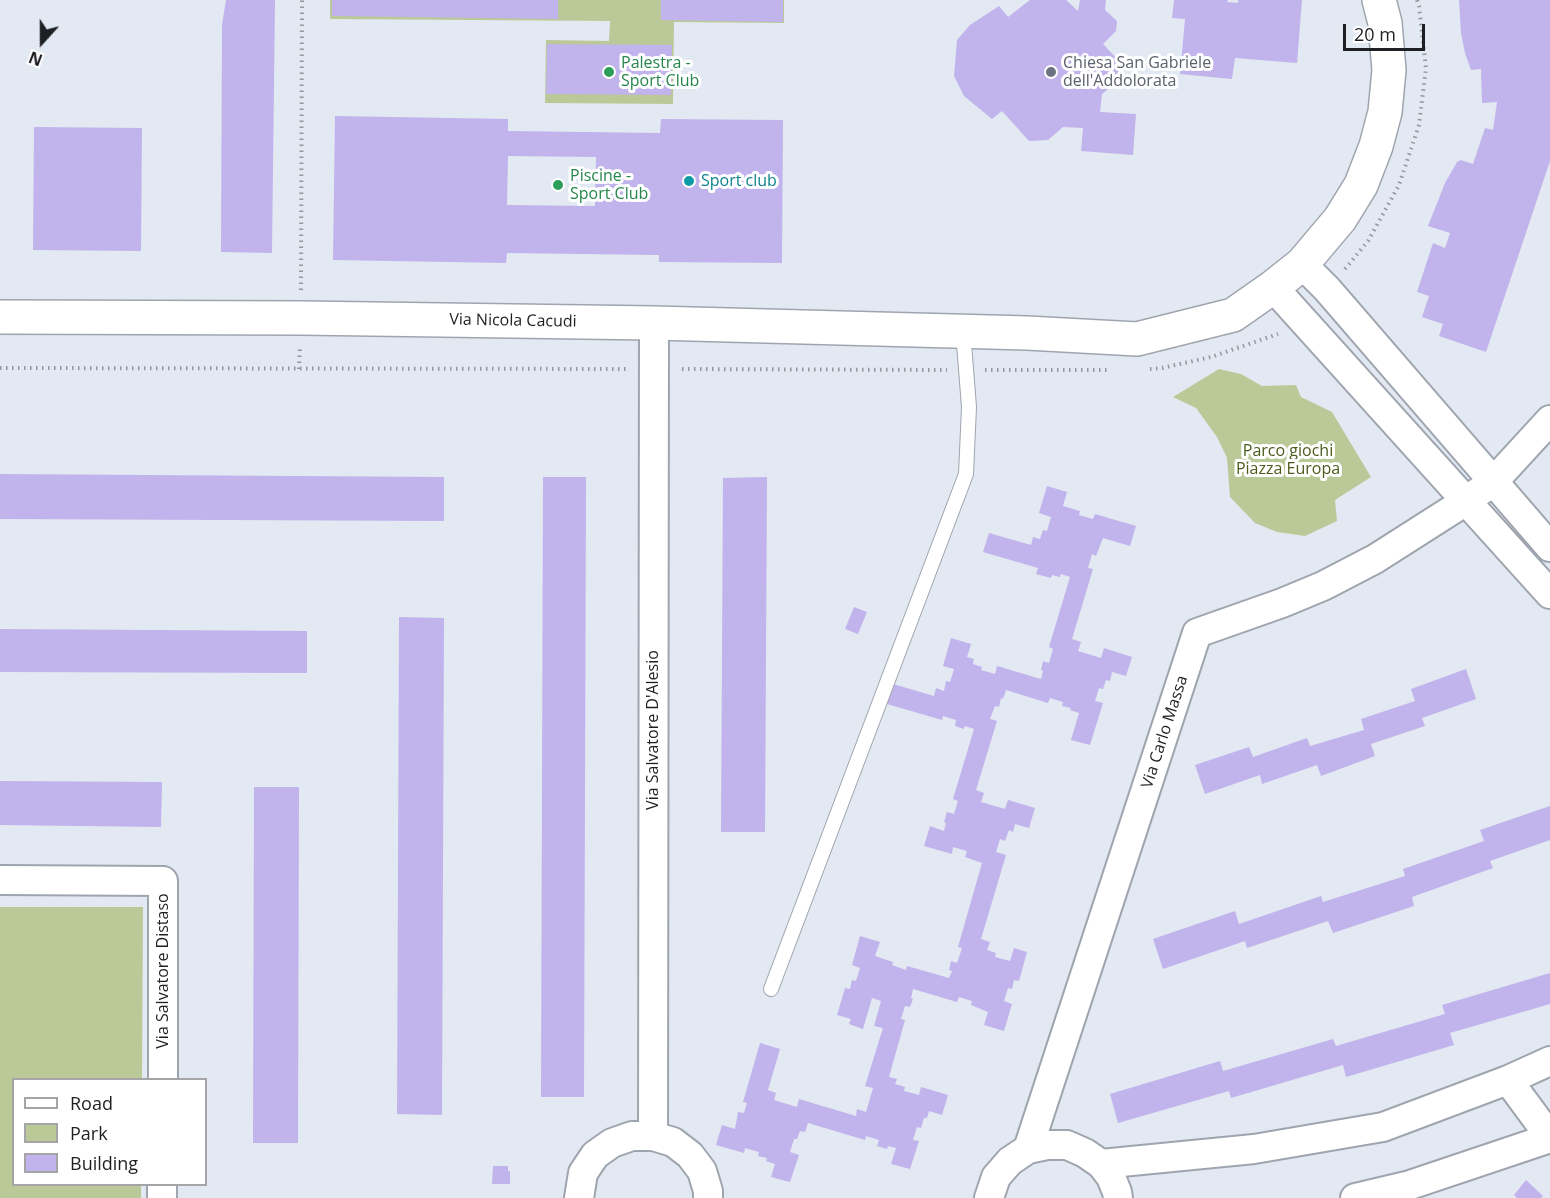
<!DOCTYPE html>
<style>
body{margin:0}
#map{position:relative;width:1550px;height:1198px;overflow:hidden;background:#e2e9f2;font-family:"Open Sans",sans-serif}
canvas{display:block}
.legend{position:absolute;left:12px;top:1078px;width:195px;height:108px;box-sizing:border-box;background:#fff;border:2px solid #a5a5a7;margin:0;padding:8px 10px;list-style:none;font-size:18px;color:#1d1f22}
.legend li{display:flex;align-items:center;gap:12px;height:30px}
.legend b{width:30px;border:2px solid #a5a5a7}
.north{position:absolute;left:12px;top:12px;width:60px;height:60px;-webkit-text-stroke:4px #fff;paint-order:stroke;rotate:201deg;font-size:16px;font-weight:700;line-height:24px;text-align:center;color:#1d1f22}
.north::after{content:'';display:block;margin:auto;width:21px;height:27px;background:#1d1f22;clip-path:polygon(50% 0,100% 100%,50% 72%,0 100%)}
.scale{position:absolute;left:1343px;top:24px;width:82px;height:27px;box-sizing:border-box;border:3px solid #1d1f22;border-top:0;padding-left:8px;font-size:18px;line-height:21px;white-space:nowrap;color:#1d1f22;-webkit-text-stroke:4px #fff;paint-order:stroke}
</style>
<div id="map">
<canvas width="1550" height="1198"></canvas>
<ul class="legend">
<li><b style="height:8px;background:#fff"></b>Road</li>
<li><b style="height:16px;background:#bbc999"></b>Park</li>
<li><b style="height:16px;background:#c1b3eb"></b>Building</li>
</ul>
<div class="north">N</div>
<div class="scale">20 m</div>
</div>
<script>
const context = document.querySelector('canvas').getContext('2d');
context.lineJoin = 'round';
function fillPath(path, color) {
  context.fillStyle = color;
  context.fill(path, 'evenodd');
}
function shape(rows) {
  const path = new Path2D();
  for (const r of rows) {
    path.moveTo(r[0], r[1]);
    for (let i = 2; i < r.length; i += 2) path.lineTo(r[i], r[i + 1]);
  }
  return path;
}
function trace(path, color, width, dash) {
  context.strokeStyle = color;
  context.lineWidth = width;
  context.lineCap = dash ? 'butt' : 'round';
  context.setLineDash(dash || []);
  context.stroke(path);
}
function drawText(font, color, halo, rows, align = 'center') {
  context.font = font + ' "Open Sans",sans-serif';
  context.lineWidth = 6;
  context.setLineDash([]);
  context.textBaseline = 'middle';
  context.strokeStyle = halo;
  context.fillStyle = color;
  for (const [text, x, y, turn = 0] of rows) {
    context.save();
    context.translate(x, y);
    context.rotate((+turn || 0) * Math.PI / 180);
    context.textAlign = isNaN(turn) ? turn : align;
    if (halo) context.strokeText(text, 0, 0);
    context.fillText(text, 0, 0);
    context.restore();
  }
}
fillPath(shape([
 [330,0,784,0,784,23,674,22,673,104,545,103,546,40,609,41,610,21,330,19],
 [1219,369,1241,374,1262,386,1296,385,1301,397,1332,412,1371,477,1335,500,1337,521,1305,536,1277,532,1255,523,1230,497,1227,458,1217,437,1196,408,1173,397],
 [0,907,143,907,142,1079,14,1080,14,1184,141,1185,141,1198,0,1198]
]), '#bbc999');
fillPath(shape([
 [226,0,275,0,272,253,221,252,222,25],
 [332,0,558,0,558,19,332,16],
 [661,0,783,0,783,22,661,20],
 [1030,0,1066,0,1078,11,1080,0,1106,0,1105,10,1117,21,1116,31,1103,44,1120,62,1118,81,1102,94,1100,112,1136,114,1133,155,1081,151,1083,128,1063,127,1048,140,1029,141,1002,111,992,119,964,96,954,76,957,40,970,25,999,6,1008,17],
 [1174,0,1228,0,1227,2,1238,3,1238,0,1302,0,1297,63,1235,58,1232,79,1180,74,1185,19,1172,18],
 [1459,0,1550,0,1550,161,1486,352,1439,336,1443,324,1422,317,1429,296,1417,292,1433,243,1445,248,1450,233,1428,226,1445,183,1457,162,1461,160,1473,164,1485,128,1493,130,1497,102,1482,103,1481,69,1471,70,1465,53,1461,33],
 [547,44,672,45,671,95,546,94],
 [335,116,508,119,508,131,660,133,661,119,783,120,782,263,659,262,659,255,507,253,506,263,333,260],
 [508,156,596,157,595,206,507,205],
 [34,127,142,128,141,251,33,250],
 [0,474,444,477,444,521,0,519],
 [543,477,586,477,584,1097,541,1097],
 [767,477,765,832,721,832,723,478],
 [1047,486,1067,492,1063,506,1080,511,1079,515,1093,519,1095,514,1136,526,1130,546,1103,538,1096,556,1092,554,1088,568,1093,569,1072,639,1081,642,1078,651,1101,658,1104,648,1132,657,1126,676,1112,672,1110,681,1106,680,1103,689,1099,688,1095,701,1103,703,1090,745,1071,740,1079,713,1070,710,1071,708,1062,706,1063,702,1050,698,1048,703,1006,690,1003,699,1001,698,999,707,995,706,990,719,997,721,976,790,984,793,981,802,1005,809,1008,800,1035,808,1029,828,1015,824,1013,832,1009,830,1005,841,1000,839,996,852,1006,855,981,939,990,942,987,950,996,953,995,957,1010,961,1014,948,1027,952,1019,981,1014,980,1012,989,1008,988,1004,1001,1012,1004,1004,1031,984,1025,988,1012,971,1005,972,1001,959,997,957,1002,913,989,911,998,913,999,910,1007,905,1006,901,1019,905,1020,889,1077,897,1079,895,1084,905,1087,904,1091,919,1095,921,1087,948,1095,942,1115,929,1111,927,1118,924,1118,921,1128,917,1127,913,1140,919,1141,910,1169,891,1164,896,1148,888,1146,887,1149,877,1146,879,1140,866,1136,865,1140,808,1123,805,1132,800,1131,797,1139,794,1139,790,1152,799,1155,790,1182,771,1177,775,1164,766,1161,767,1158,758,1156,759,1152,745,1148,744,1153,716,1145,722,1125,735,1129,738,1112,744,1113,747,1103,743,1102,760,1043,780,1049,768,1090,776,1093,774,1100,797,1107,799,1099,856,1116,857,1109,866,1112,873,1088,865,1086,883,1028,874,1026,881,1001,872,998,863,1029,849,1024,851,1019,837,1015,845,988,850,989,852,980,856,981,860,968,852,965,860,936,880,942,875,956,893,962,892,965,906,970,907,966,949,978,952,971,949,970,951,961,957,963,962,948,958,947,982,863,965,857,967,851,953,847,952,854,924,846,930,826,944,831,946,823,944,822,947,812,954,814,958,801,953,799,974,729,965,726,964,729,955,726,956,720,943,716,942,720,887,704,893,684,934,696,936,688,944,691,946,681,950,682,954,669,943,666,951,638,971,644,967,657,974,659,973,664,982,667,981,670,995,674,997,666,1041,679,1043,671,1041,670,1043,661,1049,663,1053,649,1049,647,1070,577,1061,574,1060,577,1052,575,1051,578,1036,574,1038,568,983,552,989,533,1031,545,1033,537,1040,539,1043,530,1047,531,1051,517,1039,513],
 [854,607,867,612,858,634,845,629],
 [399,617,444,618,442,1115,397,1114],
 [0,629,307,631,307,673,0,672],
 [1466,669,1476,699,1422,718,1425,726,1371,744,1375,756,1321,776,1317,765,1262,784,1260,775,1205,794,1195,765,1249,747,1253,757,1307,738,1310,746,1364,730,1361,719,1415,701,1411,689],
 [0,781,162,782,161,827,0,825],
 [254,787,299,787,298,1143,253,1143],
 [1550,806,1550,840,1490,861,1493,868,1412,897,1414,906,1333,933,1328,921,1247,948,1245,941,1163,969,1153,939,1235,911,1239,924,1321,896,1323,902,1405,876,1403,869,1484,841,1480,830],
 [1550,973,1550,1004,1450,1033,1454,1045,1346,1077,1343,1065,1231,1098,1229,1091,1118,1123,1110,1094,1220,1061,1223,1071,1333,1039,1336,1046,1445,1014,1442,1005],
 [493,1166,508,1166,508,1171,510,1171,510,1184,492,1184],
 [1526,1180,1543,1196,1541,1198,1517,1198,1514,1195]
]), '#c1b3eb');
const lane = shape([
 [771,989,966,474,969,407,963,331]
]);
const street = shape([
 [1302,264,1327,289,1550,547],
 [1273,287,1550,594],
 [0,880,163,881,163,1080],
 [1508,1080,1550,1137],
 [653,1136,654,323],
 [1028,1149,1197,633,1282,603,1323,586,1375,559,1466,501,1494,481,1550,420],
 [1101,1164,1254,1149,1383,1127,1508,1080,1550,1061],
 [162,1198,162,1184],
 [579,1198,583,1173,595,1155,612,1143,632,1136,653,1136,673,1142,690,1155,702,1171,708,1191,708,1198],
 [989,1198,996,1177,1010,1161,1028,1149,1047,1145,1067,1145,1085,1153,1101,1164,1111,1177,1117,1192,1118,1198],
 [1355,1198,1410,1185,1550,1138]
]);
const secondary = shape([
 [0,317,301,318,654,323,1027,333,1137,339,1233,315,1273,287,1302,264,1340,219,1361,185,1376,146,1385,112,1389,70,1385,23,1379,0]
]);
trace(lane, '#9fa5ae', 16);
trace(street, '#9fa5ae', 32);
trace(secondary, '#9fa5ae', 36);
trace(shape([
 [1345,269,1368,241,1399,185,1419,125,1426,68,1419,6,1417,0],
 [301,290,302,0],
 [0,368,626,369],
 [299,369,300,346],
 [682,369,947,370],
 [1150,369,1162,368,1211,357,1278,334],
 [985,370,1109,370]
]), '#92979d', 4, [1.5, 4.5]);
trace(lane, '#fff', 14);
trace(street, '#fff', 28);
trace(secondary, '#fff', 33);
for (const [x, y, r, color] of [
 [609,72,6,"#2e9e5b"],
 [1051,72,6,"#6b7280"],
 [689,181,6,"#0f9aa8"],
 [558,185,6,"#2e9e5b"]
]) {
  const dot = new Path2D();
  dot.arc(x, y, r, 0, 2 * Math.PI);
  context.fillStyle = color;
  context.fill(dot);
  trace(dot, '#fff', 2);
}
drawText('16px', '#27864d', '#fff', [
 ["Palestra -",621,63],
 ["Sport Club",621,81],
 ["Piscine -",570,176],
 ["Sport Club",570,194]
], 'left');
drawText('16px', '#5b616d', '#fff', [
 ["Chiesa San Gabriele",1063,63],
 ["dell'Addolorata",1063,81]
], 'left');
drawText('16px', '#0d838f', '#fff', [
 ["Sport club",701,181]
], 'left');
drawText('16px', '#1d1f22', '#fff', [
 ["Via Nicola Cacudi",513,321,1],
 ["Via Salvatore D'Alesio",653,730,-90],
 ["Via Carlo Massa",1165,732,-72],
 ["Via Salvatore Distaso",163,971,-90]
]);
drawText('16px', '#4d5c1d', '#fff', [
 ["Parco giochi",1288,451],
 ["Piazza Europa",1288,469]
]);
</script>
